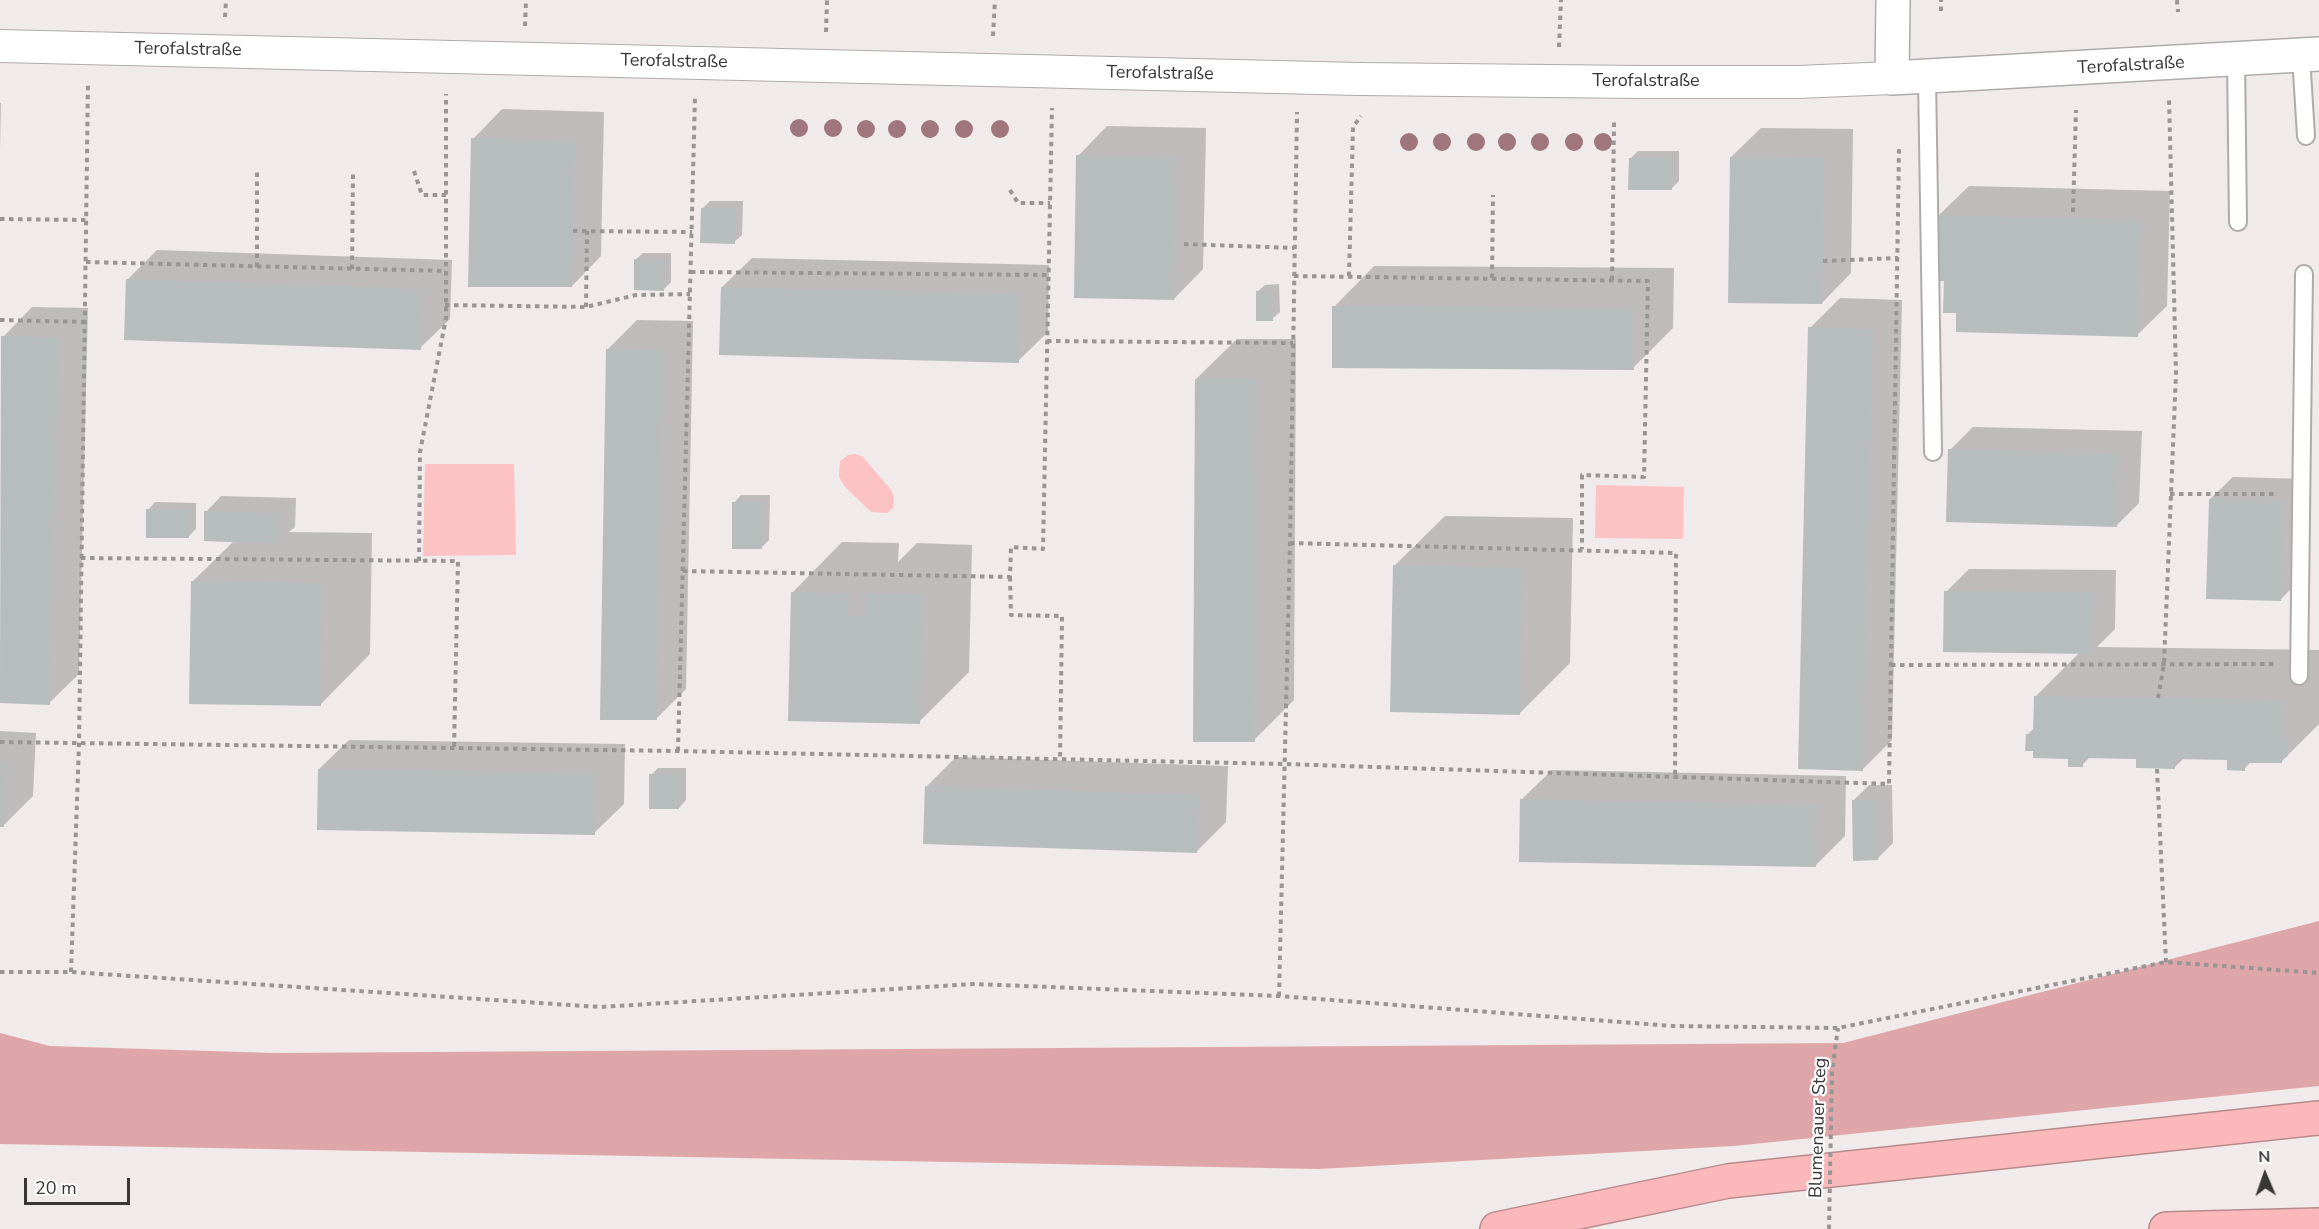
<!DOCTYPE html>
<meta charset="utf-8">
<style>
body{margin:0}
#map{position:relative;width:2319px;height:1229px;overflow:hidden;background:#f0eaea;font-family:"Nunito Sans",sans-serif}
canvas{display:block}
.north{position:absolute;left:2235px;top:1145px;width:60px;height:60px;-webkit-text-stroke:4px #fff;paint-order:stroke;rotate:358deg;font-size:16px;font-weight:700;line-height:24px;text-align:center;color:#383636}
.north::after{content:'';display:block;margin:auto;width:21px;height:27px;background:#383636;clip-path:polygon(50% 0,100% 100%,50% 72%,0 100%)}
.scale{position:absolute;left:24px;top:1178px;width:106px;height:27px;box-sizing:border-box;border:3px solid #383636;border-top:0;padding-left:8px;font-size:18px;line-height:21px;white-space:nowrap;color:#383636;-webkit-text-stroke:4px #fff;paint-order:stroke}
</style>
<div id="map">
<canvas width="2319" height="1229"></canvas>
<div class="north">N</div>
<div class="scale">20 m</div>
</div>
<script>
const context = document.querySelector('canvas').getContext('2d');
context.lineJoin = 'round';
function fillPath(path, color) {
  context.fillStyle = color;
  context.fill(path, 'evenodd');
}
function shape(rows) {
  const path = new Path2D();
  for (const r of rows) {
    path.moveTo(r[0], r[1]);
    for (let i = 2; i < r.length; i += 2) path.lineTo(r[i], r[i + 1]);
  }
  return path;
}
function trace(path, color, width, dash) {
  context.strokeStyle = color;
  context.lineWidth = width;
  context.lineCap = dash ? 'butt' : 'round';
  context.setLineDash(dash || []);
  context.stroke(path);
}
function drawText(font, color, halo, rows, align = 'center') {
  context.font = font + ' "Nunito Sans",sans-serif';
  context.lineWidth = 4.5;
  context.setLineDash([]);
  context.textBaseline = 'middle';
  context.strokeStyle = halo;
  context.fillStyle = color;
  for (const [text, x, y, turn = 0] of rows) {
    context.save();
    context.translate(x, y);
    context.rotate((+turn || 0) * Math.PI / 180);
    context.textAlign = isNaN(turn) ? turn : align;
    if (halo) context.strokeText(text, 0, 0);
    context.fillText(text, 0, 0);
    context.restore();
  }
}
fillPath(shape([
 [856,454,863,457,892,491,894,500,893,508,887,513,871,512,845,487,839,477,840,461,848,455],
 [425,464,514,464,516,555,423,556],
 [1596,485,1684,487,1683,539,1595,538]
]), '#fcc2c4');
fillPath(shape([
 [2319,921,2319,1086,1734,1146,1319,1169,0,1144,0,1033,50,1046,274,1053,1843,1043]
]), '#dfa6a9');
fillPath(shape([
 [0,103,1,103,0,150],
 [502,109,604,112,601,256,572,286,473,139],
 [1107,126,1206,128,1203,269,1174,299,1078,156],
 [1761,128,1853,129,1851,273,1822,303,1731,157],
 [1638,151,1679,151,1679,181,1671,189,1630,159],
 [1969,186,2170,191,2167,306,2137,335,1946,280,1939,215],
 [710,201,743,201,742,235,734,242,702,209],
 [157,250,452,260,450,319,420,348,127,280],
 [643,253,671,253,671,282,664,289,635,260],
 [752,258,1049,265,1048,332,1018,361,722,287],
 [1374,266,1674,268,1673,328,1633,368,1334,307],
 [1279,284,1280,312,1272,319,1257,292,1265,285],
 [1840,298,1902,300,1892,740,1863,769,1810,328],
 [32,307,88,308,79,674,49,703,0,702,3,337],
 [637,320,693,321,686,689,656,719,607,350],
 [1237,339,1296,339,1294,700,1254,740,1196,379],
 [1973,427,2142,431,2139,503,2116,526,1950,450],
 [2233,477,2306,479,2303,577,2280,600,2210,499],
 [741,495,770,495,769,540,761,548,734,503],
 [221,496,296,498,295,527,289,532,372,533,370,654,320,705,192,582,234,541,206,512],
 [155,502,196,503,196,529,188,537,148,510],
 [1445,516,1573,518,1570,663,1520,713,1394,566],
 [842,542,899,543,898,562,917,543,972,545,969,672,919,722,792,593],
 [1969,569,2116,570,2115,629,2097,647,2319,650,2319,724,2281,762,2252,761,2244,769,2228,759,2184,758,2174,768,2137,758,2090,757,2082,765,2070,757,2035,750,2027,735,2035,727,2035,697,2080,652,1946,592],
 [0,731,36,733,33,796,4,825,0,825],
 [349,740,625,744,624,804,594,833,319,769],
 [956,757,1228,766,1226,822,1197,851,927,786],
 [658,768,686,768,686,800,679,808,651,775],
 [1552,770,1846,776,1845,836,1815,866,1522,799],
 [1869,785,1892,785,1893,843,1877,859,1853,801]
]), '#0003');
fillPath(shape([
 [471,138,575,141,572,287,468,287],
 [1076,155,1177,157,1174,300,1074,298],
 [1730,157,1824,158,1822,304,1728,303],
 [1629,158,1672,158,1672,190,1628,190],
 [701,208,736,208,735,244,700,243],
 [1938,215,2141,220,2138,337,1956,332,1956,313,1943,313,1944,281,1936,281],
 [634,259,665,260,664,291,634,290],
 [126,279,423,289,421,350,124,340],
 [721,287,1020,294,1019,363,719,355],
 [1256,291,1272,291,1273,321,1256,321],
 [1332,306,1634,308,1634,370,1332,368],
 [1808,327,1873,329,1863,771,1798,769],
 [1,336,59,337,50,705,0,703],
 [606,349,664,350,657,720,600,720],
 [1195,379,1257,379,1255,742,1193,742],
 [1948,449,2119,454,2117,527,1946,522],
 [2209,499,2283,501,2281,601,2206,599],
 [732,502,763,502,762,549,732,549],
 [146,509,189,510,189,538,146,538],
 [204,511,281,513,280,544,204,541],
 [1393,565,1524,568,1520,715,1390,712],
 [191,581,323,583,321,706,189,704],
 [1944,591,2093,592,2092,654,1943,652],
 [791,592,849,593,848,615,865,616,865,593,923,594,920,724,788,721],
 [2034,696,2282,700,2281,740,2288,740,2287,757,2282,757,2282,763,2245,763,2245,771,2227,770,2227,760,2175,759,2175,769,2136,768,2136,759,2083,758,2083,767,2068,767,2068,759,2033,758,2033,751,2025,751,2026,734,2033,734],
 [0,761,7,762,4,827,0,827],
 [318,769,596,773,595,835,317,830],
 [649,774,679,775,679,809,649,809],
 [925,786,1199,795,1197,853,923,844],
 [1520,799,1817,805,1816,867,1519,862],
 [1852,800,1877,800,1878,860,1853,861]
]), '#b7bcbc');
const lane = shape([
 [2301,56,2306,136],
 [2236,60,2238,222],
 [1927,77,1933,452],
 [2299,676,2304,274]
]);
const street = shape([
 [0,46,1359,79,1642,82,1798,82,1892,78]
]);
const secondary = shape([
 [1893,0,1892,78,2319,54]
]);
const highway = shape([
 [1497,1229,1728,1181,2319,1118],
 [2166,1229,2319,1225]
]);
trace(lane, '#b0abab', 20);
trace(street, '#b0abab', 34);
trace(secondary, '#b0abab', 36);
trace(highway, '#b78a8c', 36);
trace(shape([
 [2177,0,2178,12],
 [1941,11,1941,0],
 [225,17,226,0],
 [525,26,526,0],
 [826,32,827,0],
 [993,36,995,0],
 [1559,47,1561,0],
 [414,171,422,195,446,195],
 [1010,190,1018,203,1050,203],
 [2073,212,2076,110],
 [0,219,86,220],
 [573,231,692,232],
 [1184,244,1294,248],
 [1823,261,1898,258],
 [86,262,446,271],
 [257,267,257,171],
 [352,269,353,171],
 [691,272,1048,275],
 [1294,276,1648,281,1644,477,1582,475,1582,549],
 [1349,276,1353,127,1361,116],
 [1492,278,1493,195],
 [1612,280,1614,121],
 [445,305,586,307,636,295,690,294],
 [586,307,587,231],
 [0,320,85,322],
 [1047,341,1293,343],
 [2170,494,2275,494],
 [1290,543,1676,553,1675,779],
 [81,558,458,561,454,748],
 [419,561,420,452,446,318,446,94],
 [683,571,1010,577,1011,547,1043,549,1052,108],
 [1010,577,1011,615,1062,616,1060,759],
 [1891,665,2274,664],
 [2158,698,2164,664,2176,373,2169,98],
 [0,742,678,751,1285,764,1889,784,1899,149],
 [678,751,695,97],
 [2157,769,2166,962],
 [0,972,71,972,600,1007,974,984,1279,996,1673,1026,1838,1028,2166,962,2319,973],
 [71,972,79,744,88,82],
 [1279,996,1290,543,1297,112]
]), '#999595', 4, [4.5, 4.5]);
trace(lane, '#fff', 16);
trace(street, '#fff', 32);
trace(secondary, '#fff', 33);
trace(highway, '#fbb8bb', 33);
trace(shape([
 [1829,1229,1832,1072,1838,1028]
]), '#999595', 4, [4.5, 4.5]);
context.fillStyle = '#9e767c';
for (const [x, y] of [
 [799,128],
 [833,128],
 [866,129],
 [897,129],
 [930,129],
 [964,129],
 [1000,129],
 [1409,142],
 [1442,142],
 [1476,142],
 [1507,142],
 [1540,142],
 [1574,142],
 [1603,142]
]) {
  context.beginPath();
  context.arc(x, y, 9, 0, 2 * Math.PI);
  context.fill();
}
drawText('18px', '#383636', '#fff', [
 ["Terofalstraße",188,50,1],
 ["Terofalstraße",674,62,1],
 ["Terofalstraße",2131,66,-3],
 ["Terofalstraße",1160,74,1],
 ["Terofalstraße",1646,82],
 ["Blumenauer Steg",1819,1128,-88]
]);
</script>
